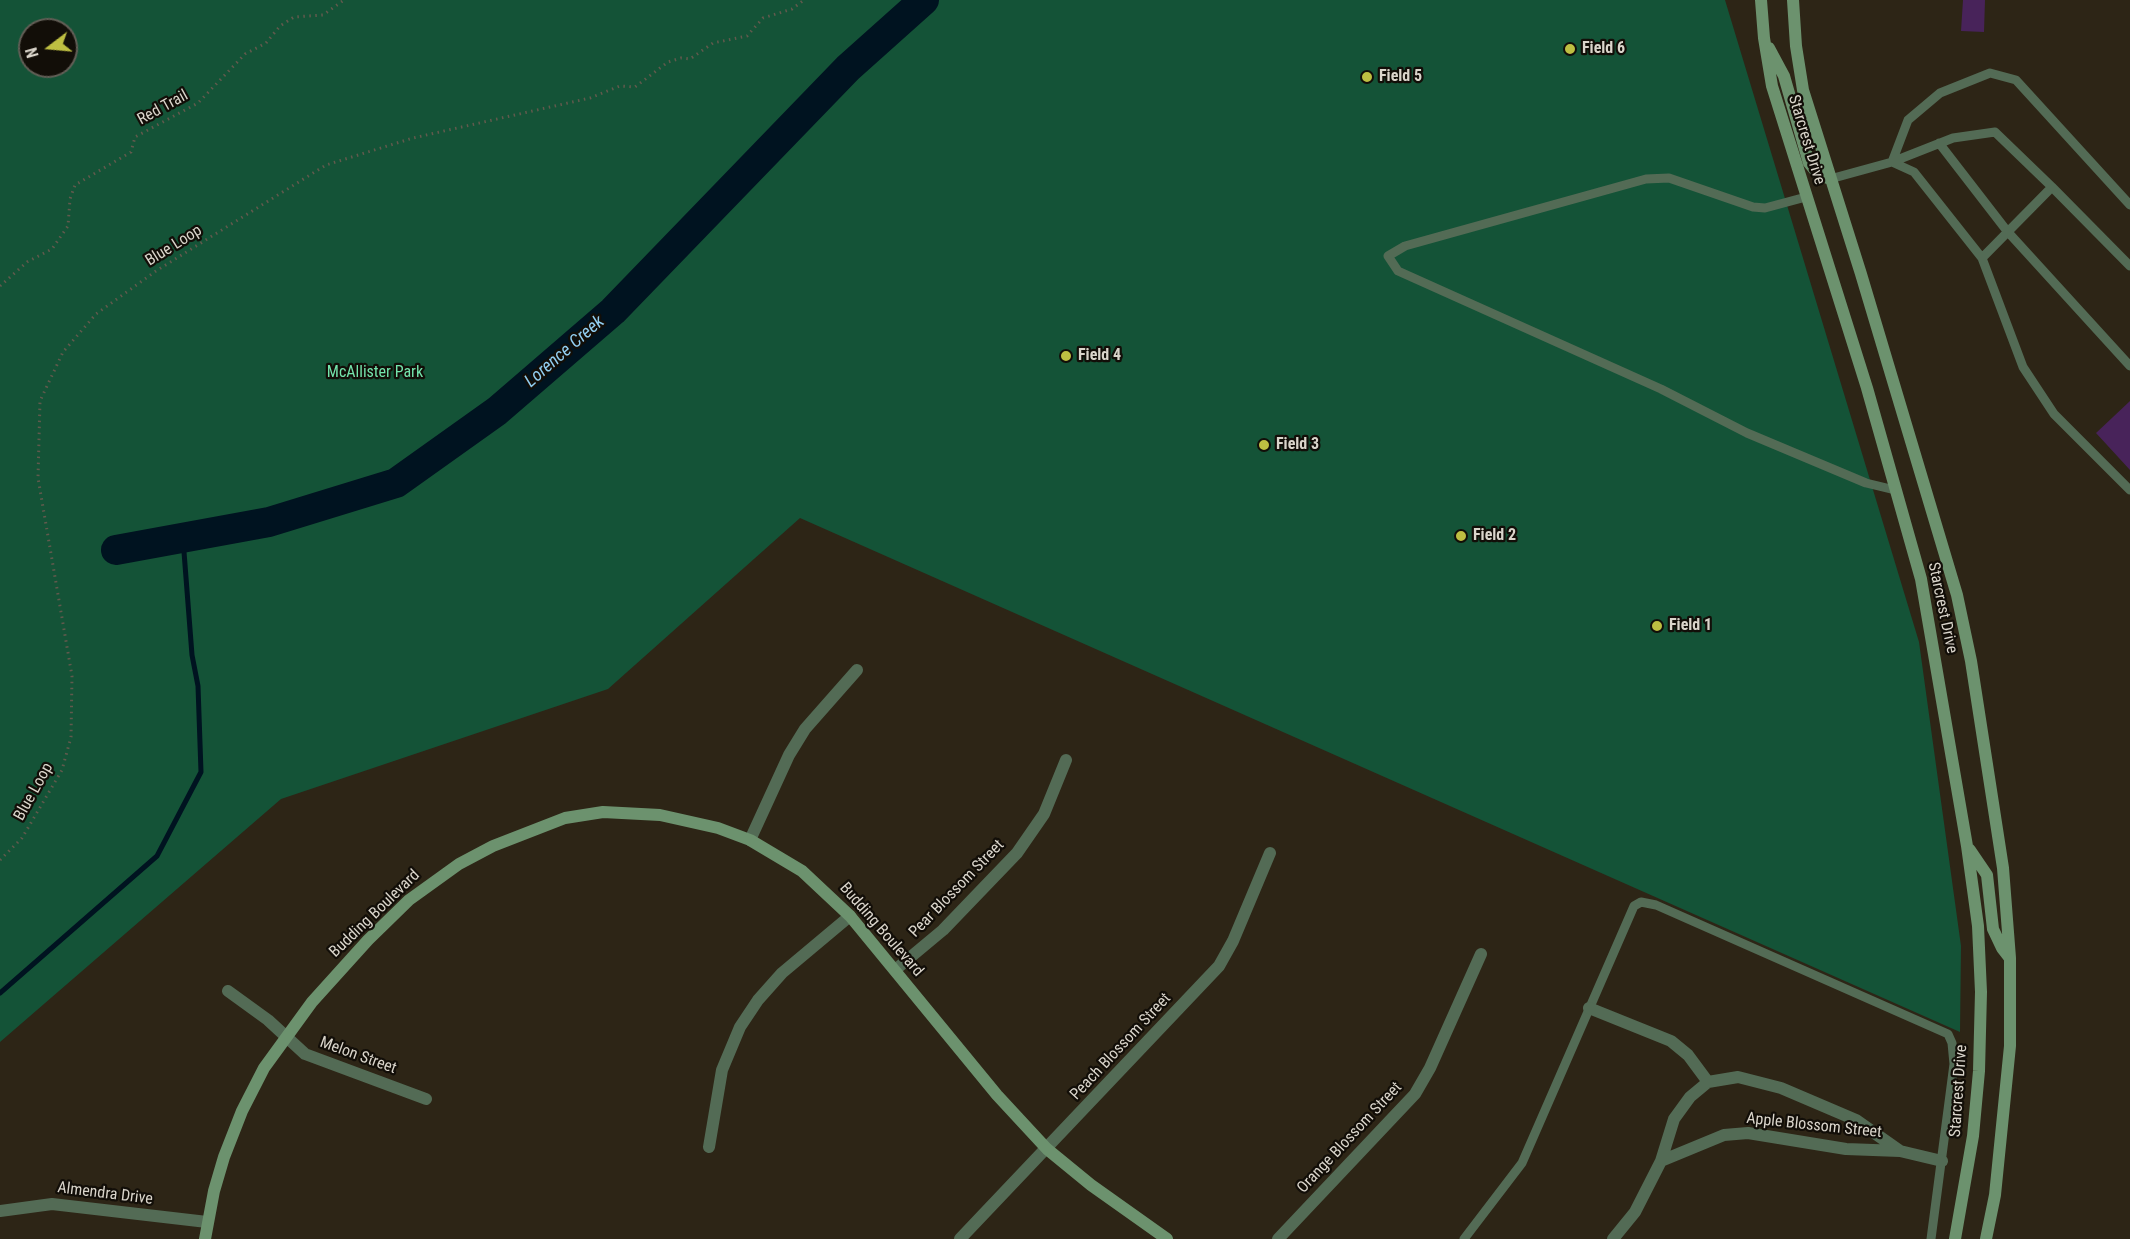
<!DOCTYPE html>
<style>
body{margin:0}
#map{position:relative;width:2130px;height:1239px;overflow:hidden;background:#2d2516;font-family:"Roboto Condensed",sans-serif}
canvas{display:block}
.north{position:absolute;left:18px;top:18px;width:60px;height:60px;box-sizing:border-box;background:#120e08;border:2px solid #625e56;border-radius:50%;rotate:254deg;font-size:16px;font-weight:700;line-height:24px;text-align:center;color:#dad5cb}
.north::after{content:'';display:block;margin:auto;width:21px;height:27px;background:#bebf42;clip-path:polygon(50% 0,100% 100%,50% 72%,0 100%)}
</style>
<div id="map">
<canvas width="2130" height="1239"></canvas>
<div class="north">N</div>
</div>
<script>
const context = document.querySelector('canvas').getContext('2d');
context.lineJoin = 'round';
function fillPath(path, color) {
  context.fillStyle = color;
  context.fill(path, 'evenodd');
}
function shape(rows) {
  const path = new Path2D();
  for (const r of rows) {
    path.moveTo(r[0], r[1]);
    for (let i = 2; i < r.length; i += 2) path.lineTo(r[i], r[i + 1]);
  }
  return path;
}
function trace(path, color, width, dash) {
  context.strokeStyle = color;
  context.lineWidth = width;
  context.lineCap = dash ? 'butt' : 'round';
  context.setLineDash(dash || []);
  context.stroke(path);
}
function drawText(font, color, halo, rows, align = 'center') {
  context.font = font + ' "Roboto Condensed",sans-serif';
  context.lineWidth = 4.5;
  context.setLineDash([]);
  context.textBaseline = 'middle';
  context.strokeStyle = halo;
  context.fillStyle = color;
  for (const [text, x, y, turn = 0] of rows) {
    context.save();
    context.translate(x, y);
    context.rotate((+turn || 0) * Math.PI / 180);
    context.textAlign = isNaN(turn) ? turn : align;
    if (halo) context.strokeText(text, 0, 0);
    context.fillText(text, 0, 0);
    context.restore();
  }
}
fillPath(shape([
 [0,0,1725,0,1919,642,1961,946,1960,1032,800,518,608,689,281,799,0,1042],
 [30,30,66,30,66,66,30,66]
]), '#145337');
trace(shape([
 [0,993,157,856,201,772,198,686,192,655,183,539]
]), '#001320', 5);
trace(shape([
 [116,550,269,522,396,483,497,411,613,311,848,68,924,0]
]), '#001320', 30);
fillPath(shape([
 [1963,0,1985,0,1984,32,1961,31],
 [2130,401,2130,470,2096,433]
]), '#48235a');
trace(shape([
 [0,286,27,262,52,249,68,226,70,199,75,185,131,152,135,137,198,103,245,54,266,43,280,26,294,17,323,15,344,0],
 [0,860,22,838,62,770,71,737,72,676,38,478,40,401,63,352,96,314,156,271,326,165,413,138,590,98,620,86,635,87,668,62,681,58,690,59,713,43,747,36,763,18,792,9,804,0]
]), '#615a4d', 3, [1.5, 4.5]);
trace(shape([
 [1939,143,2007,231,2130,366],
 [1892,162,1908,120,1940,93,1990,73,2016,80,2130,205],
 [1892,162,1953,138,1995,132,2052,187],
 [1830,179,1892,162,1914,172,1982,258,2023,367,2054,414,2130,490],
 [1806,197,1765,208,1753,207,1669,178,1646,179,1405,246,1388,256,1398,271,1661,389,1747,433,1866,483,1895,490],
 [1982,258,2052,187,2130,266],
 [1464,1239,1522,1163,1634,906,1641,902,1656,905,1948,1034,1952,1043,1954,1064,1931,1239]
]), '#536b55', 9);
trace(shape([
 [750,840,789,755,805,729,857,670],
 [895,970,943,930,1017,853,1044,814,1066,760],
 [228,991,268,1020,305,1054,426,1099],
 [1589,1008,1671,1041,1688,1055,1708,1082],
 [709,1147,722,1070,740,1027,758,1000,782,973,850,916],
 [1661,1161,1724,1135,1748,1133,1846,1149,1900,1151,1942,1161],
 [0,1211,52,1204,207,1222],
 [960,1239,1219,966,1233,941,1270,853],
 [1278,1239,1415,1094,1430,1068,1481,954],
 [1613,1239,1635,1212,1661,1161,1674,1119,1690,1097,1708,1082,1738,1077,1781,1088,1856,1120,1900,1151]
]), '#536b55', 12);
trace(shape([
 [1761,0,1764,38,1772,86,1867,388,1921,579,1967,846,1978,926,1981,992,1979,1071,1973,1136,1955,1239],
 [1793,0,1796,46,1803,90,1861,274,1957,595,1971,661,2003,868,2010,958,2010,1046,1995,1195,1986,1239],
 [1769,48,1784,76,1809,163,1818,174,1830,179],
 [1970,850,1987,875,1993,929,2002,948,2009,957],
 [205,1239,214,1191,224,1157,242,1111,264,1068,312,1002,368,940,409,900,459,864,493,846,565,818,603,812,660,815,718,828,750,840,802,871,850,916,997,1095,1047,1149,1091,1185,1167,1239]
]), '#6c926e', 12);
for (const [x, y, r, color] of [
 [1570,49,6,"#bebf42"],
 [1367,77,6,"#bebf42"],
 [1066,356,6,"#bebf42"],
 [1264,445,6,"#bebf42"],
 [1461,536,6,"#bebf42"],
 [1657,626,6,"#bebf42"]
]) {
  const dot = new Path2D();
  dot.arc(x, y, r, 0, 2 * Math.PI);
  context.fillStyle = color;
  context.fill(dot);
  trace(dot, '#120e08', 2);
}
drawText('bold 16px', '#dad5cb', '#120e08', [
 ["Field 6",1582,49],
 ["Field 5",1379,77],
 ["Field 4",1078,356],
 ["Field 3",1276,445],
 ["Field 2",1473,536],
 ["Field 1",1669,626]
], 'left');
drawText('16px', '#dad5cb', '#120e08', [
 ["Red Trail",163,108,-29],
 ["Starcrest Drive",1806,140,73],
 ["Blue Loop",174,246,-32],
 ["Starcrest Drive",1942,608,78],
 ["Blue Loop",34,792,-61],
 ["Pear Blossom Street",957,889,-46],
 ["Budding Boulevard",375,914,-44],
 ["Budding Boulevard",881,930,49],
 ["Peach Blossom Street",1121,1047,-47],
 ["Melon Street",358,1056,20],
 ["Starcrest Drive",1959,1091,-86],
 ["Apple Blossom Street",1814,1126,6],
 ["Orange Blossom Street",1350,1138,-47],
 ["Almendra Drive",105,1194,7]
]);
drawText('16px', '#74e4ac', '#120e08', [
 ["McAllister Park",375,373]
]);
drawText('italic 18px', '#92cef1', '#120e08', [
 ["Lorence Creek",565,352,-41]
]);
</script>
